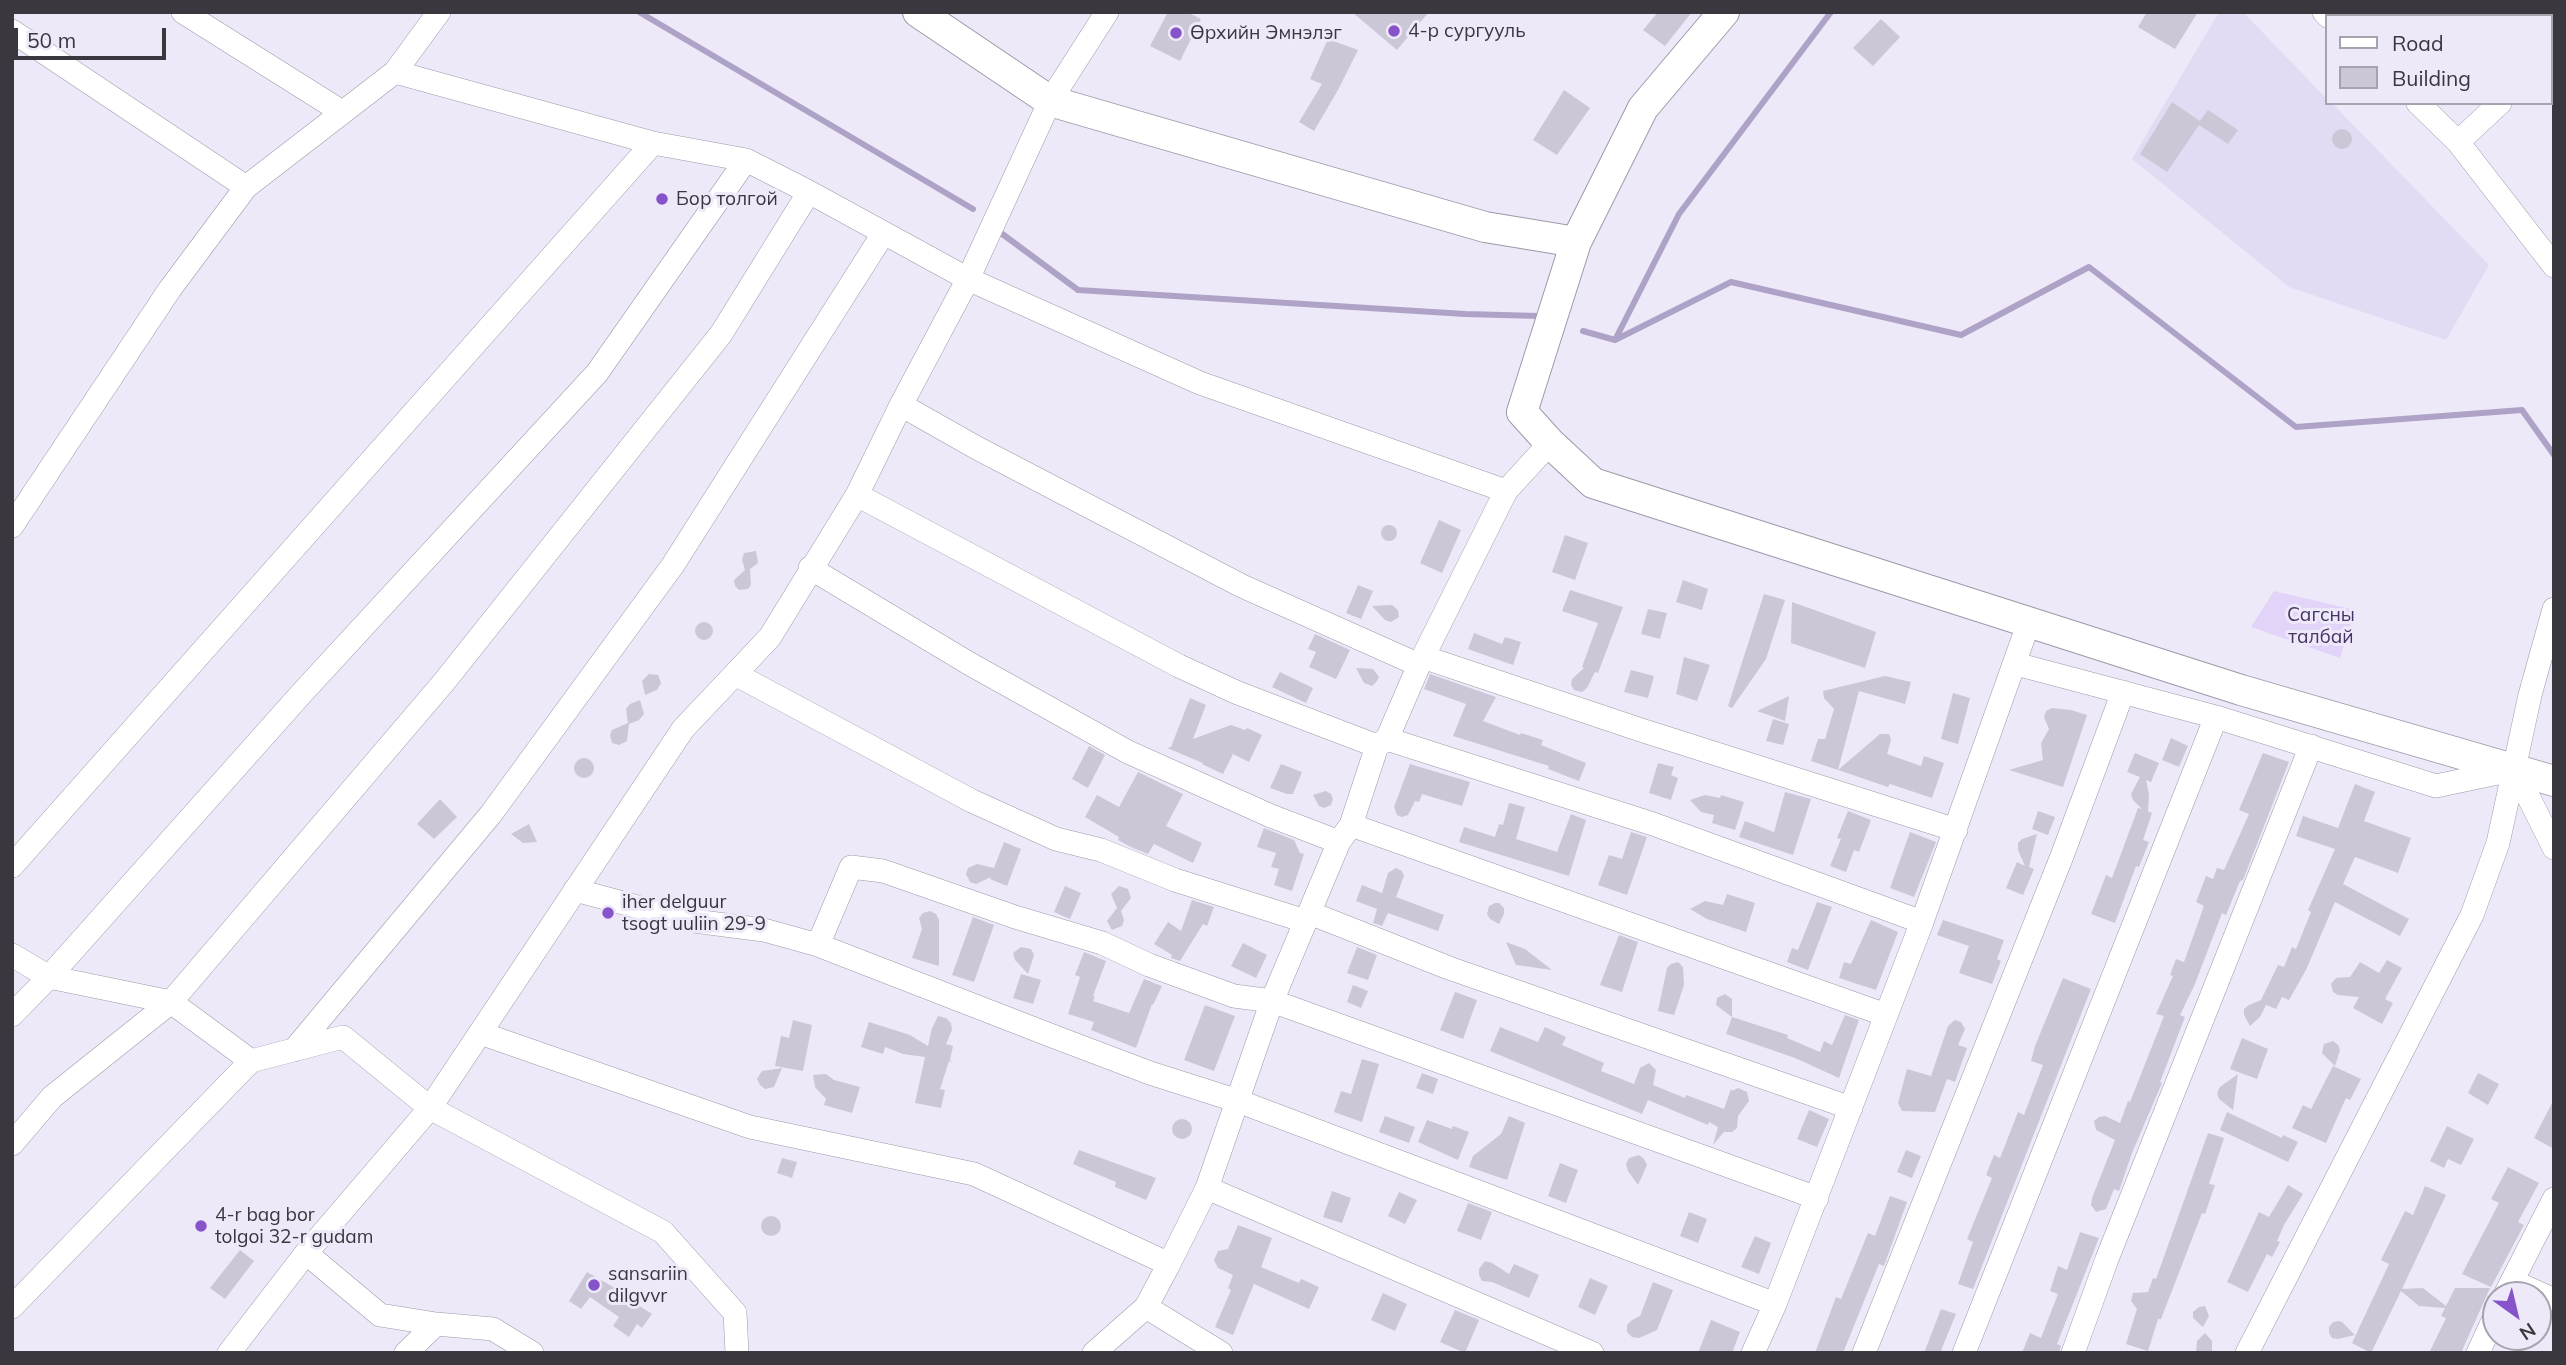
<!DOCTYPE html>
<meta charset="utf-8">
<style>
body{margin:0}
#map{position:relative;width:2566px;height:1365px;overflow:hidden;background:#eee9f9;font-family:Mulish,sans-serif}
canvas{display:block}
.frame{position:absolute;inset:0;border:14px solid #3a383e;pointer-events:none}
.legend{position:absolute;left:2325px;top:14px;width:228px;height:91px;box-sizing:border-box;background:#eee9f9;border:2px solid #a6a2ae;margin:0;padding:9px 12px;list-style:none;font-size:21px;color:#3a383e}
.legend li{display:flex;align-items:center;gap:14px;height:35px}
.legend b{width:35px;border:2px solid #a6a2ae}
.north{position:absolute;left:2482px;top:1281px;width:70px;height:70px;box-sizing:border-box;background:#eee9f9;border:2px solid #a6a2ae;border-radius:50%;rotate:146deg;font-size:19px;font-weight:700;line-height:28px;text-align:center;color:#3a383e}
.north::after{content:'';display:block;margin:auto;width:24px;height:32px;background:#8753cb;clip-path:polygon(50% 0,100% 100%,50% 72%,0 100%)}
.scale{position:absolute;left:14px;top:28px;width:152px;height:32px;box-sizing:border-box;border:4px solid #3a383e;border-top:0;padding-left:9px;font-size:21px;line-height:24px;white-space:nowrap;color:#3a383e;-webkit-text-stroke:5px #eee9f9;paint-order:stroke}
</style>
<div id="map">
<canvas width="2566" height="1365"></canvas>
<div class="frame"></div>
<ul class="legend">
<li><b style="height:9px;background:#fff"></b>Road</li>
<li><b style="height:19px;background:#ccc7d7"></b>Building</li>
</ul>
<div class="north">N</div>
<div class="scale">50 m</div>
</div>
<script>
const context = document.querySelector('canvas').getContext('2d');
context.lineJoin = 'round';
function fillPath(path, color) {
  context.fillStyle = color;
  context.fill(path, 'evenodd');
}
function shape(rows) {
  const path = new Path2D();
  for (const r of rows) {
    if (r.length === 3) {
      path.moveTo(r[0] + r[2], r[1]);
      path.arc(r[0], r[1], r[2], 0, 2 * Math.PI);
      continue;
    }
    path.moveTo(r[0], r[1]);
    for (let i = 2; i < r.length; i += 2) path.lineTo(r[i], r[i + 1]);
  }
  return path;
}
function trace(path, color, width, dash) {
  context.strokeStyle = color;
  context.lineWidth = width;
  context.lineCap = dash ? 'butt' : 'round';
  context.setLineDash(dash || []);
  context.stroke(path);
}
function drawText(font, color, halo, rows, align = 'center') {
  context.font = font + ' Mulish,sans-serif';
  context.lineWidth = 6;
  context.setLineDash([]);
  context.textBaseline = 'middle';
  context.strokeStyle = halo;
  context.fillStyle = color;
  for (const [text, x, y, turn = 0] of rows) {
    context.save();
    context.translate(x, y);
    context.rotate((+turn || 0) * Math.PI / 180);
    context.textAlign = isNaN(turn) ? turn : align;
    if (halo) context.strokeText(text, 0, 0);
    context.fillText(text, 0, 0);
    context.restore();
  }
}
fillPath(shape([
 [2219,12,2243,12,2326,98,2326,103,2332,103,2489,265,2446,340,2289,287,2132,159]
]), '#e3dbf3');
fillPath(shape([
 [2274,591,2355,610,2340,658,2251,627]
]), '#e1d4f8');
trace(shape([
 [639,12,973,209],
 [1001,233,1078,290,1465,314,1539,316],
 [1583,331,1615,340,1679,214,1831,12],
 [1615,340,1731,282,1961,335,2089,267,2296,427,2522,410,2554,455]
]), '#afa2c7', 6);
fillPath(shape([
 [1168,12,1187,12,1201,19,1180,61,1150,46],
 [1352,12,1429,12,1397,50],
 [1658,12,1692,12,1665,46,1643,30],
 [2147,12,2198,12,2175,49,2138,27],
 [1881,19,1900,37,1873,66,1853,48],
 [1328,39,1358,50,1338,90,1314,131,1299,122,1322,84,1310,79],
 [1564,90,1590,108,1557,155,1533,140],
 [2172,102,2200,121,2208,110,2238,130,2228,144,2199,125,2167,172,2140,154],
 [2342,139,10],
 [1439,520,1461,530,1442,573,1420,563],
 [1389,533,8],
 [1565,535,1588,543,1575,580,1552,572],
 [756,551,758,563,750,569,751,585,748,589,739,590,735,586,734,580,745,570,742,560,744,553],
 [1683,580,1708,589,1702,610,1676,602],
 [1358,585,1373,591,1361,619,1346,613],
 [1570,590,1623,607,1598,673,1595,672,1587,688,1582,692,1574,690,1571,685,1572,679,1584,668,1582,667,1598,623,1562,611],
 [1764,594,1785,600,1766,659,1732,708,1728,706],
 [1792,602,1876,632,1865,668,1791,643],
 [1392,605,1398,610,1399,617,1391,622,1385,620,1372,606],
 [1648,609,1667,613,1660,639,1641,634],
 [704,631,9],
 [1474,633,1502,644,1505,637,1521,642,1513,665,1468,649],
 [1315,634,1350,650,1336,679,1309,667,1316,652,1308,649],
 [1684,657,1710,665,1697,701,1676,694],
 [1356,668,1373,669,1379,677,1377,681,1372,686,1364,683],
 [1631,670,1654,676,1648,698,1624,692],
 [1280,672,1313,688,1306,703,1272,687],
 [649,674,658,675,661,683,657,690,645,695,642,681],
 [1430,674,1496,697,1483,721,1520,735,1521,733,1543,740,1541,745,1586,763,1579,781,1548,769,1549,766,1453,736,1466,704,1424,689],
 [1885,676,1911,682,1905,704,1859,691,1838,770,1811,761,1818,739,1825,739,1834,709,1824,698,1823,691],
 [1953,693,1970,698,1958,744,1941,739],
 [1789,696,1785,721,1757,711],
 [1190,698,1206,705,1193,739,1231,725,1245,730,1247,728,1262,735,1249,762,1233,754,1223,774,1202,764,1203,763,1167,748,1171,747],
 [640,700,644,714,639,720,629,724,627,741,619,745,612,743,610,735,612,730,628,723,626,709,630,704],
 [2052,708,2071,710,2087,715,2063,787,2009,770,2043,760,2041,743,2049,729,2044,717,2046,711],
 [1773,719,1789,724,1783,745,1766,741],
 [1880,734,1889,734,1891,740,1887,754,1921,766,1924,756,1944,763,1932,798,1890,784,1888,787,1838,770],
 [2171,738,2188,746,2179,767,2162,760],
 [1089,746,1105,755,1088,788,1072,779],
 [2135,753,2159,763,2151,782,2146,780,2149,794,2148,811,2152,813,2143,840,2149,842,2139,867,2136,866,2115,923,2091,914,2106,875,2112,878,2138,808,2142,809,2133,800,2131,794,2140,777,2127,772],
 [2263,753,2289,762,2243,880,2240,881,2226,915,2222,913,2195,984,2180,1015,2185,1017,2160,1082,2162,1083,2132,1153,2119,1191,2114,1189,2106,1209,2096,1212,2091,1205,2092,1198,2115,1140,2096,1130,2094,1121,2099,1117,2105,1116,2120,1123,2128,1101,2130,1102,2164,1016,2156,1014,2173,976,2170,975,2176,959,2184,962,2204,906,2196,902,2206,876,2213,879,2217,868,2224,870,2249,814,2239,810],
 [584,768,10],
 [1658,763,1674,767,1671,775,1678,778,1671,800,1649,793],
 [1281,764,1302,772,1293,794,1287,794,1270,788],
 [1410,764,1470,782,1462,806,1422,794,1419,802,1415,801,1408,815,1402,817,1397,815,1394,807],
 [1138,772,1183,794,1166,826,1202,843,1193,863,1154,844,1148,854,1133,848,1118,840,1119,837,1085,817,1097,795,1119,807],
 [2355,784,2375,792,2364,821,2411,838,2398,873,2355,857,2343,884,2409,919,2400,936,2335,902,2306,970,2289,1000,2282,997,2276,1009,2266,1005,2260,1017,2250,1026,2244,1015,2244,1009,2249,1005,2261,1000,2278,965,2284,967,2292,947,2296,949,2311,912,2308,910,2335,849,2296,836,2303,816,2338,828],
 [1326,791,1331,794,1333,799,1331,805,1324,808,1319,806,1313,795],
 [1785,792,1811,799,1793,855,1739,837,1745,821,1774,832],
 [1705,795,1720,798,1721,795,1744,802,1735,830,1712,823,1714,815,1701,812,1690,800],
 [440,799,457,817,434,839,417,824],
 [1509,803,1525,807,1516,839,1557,852,1571,814,1586,820,1569,876,1459,842,1464,827,1495,837,1499,824,1503,825],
 [1848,811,1871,820,1859,852,1854,850,1846,872,1830,866,1841,839,1837,838],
 [2038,811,2055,817,2048,835,2032,829],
 [529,824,537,842,523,843,511,834],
 [1264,828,1294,840,1300,853,1304,854,1292,891,1274,885,1279,869,1271,867,1276,853,1257,847],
 [1631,832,1647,837,1627,895,1598,885,1609,855,1622,859],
 [1910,832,1936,842,1914,897,1890,888],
 [2037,834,2029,867,2034,869,2023,895,2006,888,2017,862,2025,866,2018,850,2018,843,2022,839],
 [1004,842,1021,849,1007,886,990,879,991,877,976,884,970,882,966,874,968,868,977,864,994,868],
 [1396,868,1402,871,1404,876,1396,897,1444,915,1438,931,1388,913,1382,926,1373,923,1377,909,1356,901,1362,885,1382,893,1388,873],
 [1065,886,1081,893,1070,919,1054,912],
 [1119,886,1128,889,1131,898,1121,911,1124,920,1122,926,1112,930,1107,921,1117,908,1111,894],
 [1727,894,1755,903,1746,932,1707,919,1690,909,1705,901,1723,905],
 [1192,900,1214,907,1207,926,1203,924,1180,961,1171,958,1172,955,1154,944,1168,922,1181,931],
 [1817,902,1832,907,1808,970,1787,962,1792,948,1798,950],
 [1495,903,1499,903,1504,908,1504,914,1499,924,1490,919,1487,914,1489,906],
 [930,911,936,914,939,920,939,966,912,958,922,929,919,918,923,913],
 [973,917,994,925,974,982,952,975],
 [1871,920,1898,932,1876,990,1839,978,1844,962,1851,964],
 [1943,920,2004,940,1997,959,2001,961,1992,984,1959,973,1969,946,1937,935],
 [1619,935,1638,942,1622,992,1600,985],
 [1506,942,1525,949,1552,970,1516,965],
 [1243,943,1267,955,1256,978,1231,966],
 [1021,947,1031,949,1034,955,1028,974,1015,960,1013,953],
 [1357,947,1377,955,1368,980,1347,973],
 [1084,952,1106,961,1093,996,1095,997,1093,1001,1129,1013,1144,979,1162,986,1153,1005,1152,1004,1136,1048,1091,1030,1094,1022,1068,1014,1080,977,1075,975],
 [2387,960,2402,968,2385,999,2393,1003,2382,1024,2353,1008,2359,997,2338,995,2333,992,2331,984,2336,978,2350,977,2360,962,2379,973],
 [1678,962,1683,967,1684,985,1674,1015,1658,1011,1667,968,1671,964],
 [1021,974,1041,980,1033,1004,1013,998],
 [2063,978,2091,989,1973,1289,1958,1284,1973,1242,1967,1239,1992,1178,1986,1175,1994,1155,2000,1158,2018,1112,2024,1115,2043,1065,2031,1061,2035,1046],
 [1353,985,1368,991,1361,1008,1347,1002],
 [1455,992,1477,1000,1463,1039,1440,1030],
 [1725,994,1732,999,1732,1017,1716,1005,1717,998],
 [1205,1005,1235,1016,1214,1071,1184,1060],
 [1845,1015,1859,1020,1839,1078,1795,1058,1726,1034,1732,1017,1788,1035,1787,1038,1820,1052,1824,1041,1832,1045],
 [938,1016,946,1018,951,1023,952,1030,946,1044,953,1046,950,1060,953,1062,949,1061,940,1089,945,1090,941,1108,915,1103,925,1057,903,1054,885,1047,883,1054,861,1047,869,1022,910,1035,928,1046,932,1028],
 [793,1020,812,1025,803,1071,775,1066,781,1036,789,1038],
 [1955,1020,1961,1022,1965,1029,1958,1045,1967,1048,1955,1082,1947,1079,1935,1112,1902,1111,1898,1103,1907,1069,1931,1076,1948,1026],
 [1500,1027,1538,1042,1545,1027,1566,1037,1562,1045,1604,1063,1601,1071,1634,1084,1640,1068,1649,1063,1656,1070,1653,1085,1685,1098,1686,1095,1724,1109,1731,1089,1732,1091,1738,1088,1747,1092,1749,1101,1738,1116,1737,1128,1732,1132,1724,1132,1713,1145,1718,1127,1709,1122,1708,1125,1648,1100,1642,1114,1490,1051],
 [2242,1038,2268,1049,2257,1079,2230,1069],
 [2333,1041,2338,1045,2340,1050,2335,1066,2322,1053,2324,1044],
 [1362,1059,1379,1064,1362,1122,1334,1112,1341,1091,1351,1094],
 [2333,1066,2361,1079,2350,1100,2346,1098,2326,1143,2292,1128,2303,1105,2311,1109],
 [782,1068,774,1087,765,1089,760,1085,757,1079,762,1071],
 [1422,1073,1438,1079,1433,1094,1416,1088],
 [2478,1073,2499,1084,2488,1105,2468,1093],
 [826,1074,834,1080,860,1087,852,1113,824,1105,826,1099,815,1087,813,1075],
 [2238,1074,2233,1110,2219,1099,2217,1093,2220,1087],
 [2554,1099,2554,1149,2534,1138],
 [1809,1110,1829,1119,1817,1147,1797,1139],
 [2227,1112,2282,1138,2283,1135,2298,1142,2288,1162,2220,1130],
 [1385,1116,1415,1127,1409,1143,1379,1132],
 [1509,1116,1525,1123,1507,1180,1469,1167,1473,1156,1501,1134],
 [1182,1129,10],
 [1427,1120,1452,1129,1453,1126,1469,1132,1458,1160,1418,1142],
 [2447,1126,2474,1139,2461,1165,2448,1159,2444,1168,2430,1161],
 [2208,1133,2224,1138,2209,1184,2215,1185,2205,1214,2202,1213,2161,1319,2158,1319,2148,1351,2126,1344,2137,1309,2131,1301,2133,1293,2148,1292,2153,1278,2156,1279],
 [1079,1150,1156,1178,1146,1200,1115,1187,1116,1182,1073,1164],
 [1906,1150,1921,1156,1912,1178,1897,1172],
 [1639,1155,1644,1159,1647,1165,1638,1185,1628,1171,1626,1164,1629,1158],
 [782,1158,797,1162,792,1178,777,1173],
 [1560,1163,1578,1170,1566,1203,1548,1196],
 [2508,1167,2539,1183,2518,1222,2524,1225,2491,1287,2462,1274,2499,1203,2491,1199],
 [2288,1185,2303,1194,2284,1225,2277,1241,2280,1242,2272,1257,2267,1254,2248,1292,2227,1282,2259,1212,2269,1217],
 [2425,1186,2446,1195,2402,1289,2423,1288,2446,1306,2455,1288,2490,1288,2461,1353,2429,1353,2446,1318,2441,1316,2445,1308,2419,1306,2401,1291,2371,1353,2352,1343,2389,1264,2381,1260,2405,1211,2413,1215],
 [1332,1191,1351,1198,1342,1223,1323,1217],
 [1399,1192,1417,1200,1405,1224,1388,1216],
 [1890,1196,1907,1202,1884,1266,1879,1264,1843,1353,1815,1353,1836,1297,1841,1299,1868,1233,1875,1236],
 [1468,1203,1492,1212,1481,1240,1457,1231],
 [1689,1212,1707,1219,1698,1243,1680,1236],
 [771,1226,10],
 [1238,1225,1272,1238,1261,1267,1299,1283,1301,1279,1319,1287,1309,1309,1254,1284,1233,1335,1215,1327,1231,1290,1228,1288,1233,1275,1218,1268,1214,1260,1218,1251,1228,1249],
 [2080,1232,2099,1238,2057,1344,2061,1346,2059,1353,2022,1353,2030,1333,2041,1338,2058,1294,2050,1291,2058,1266,2067,1270],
 [1755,1236,1771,1243,1759,1274,1741,1267],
 [240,1250,254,1261,225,1299,210,1288],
 [1485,1261,1492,1263,1509,1274,1514,1264,1539,1275,1529,1298,1492,1282,1482,1281,1479,1275,1479,1269],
 [587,1272,634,1299,632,1301,652,1314,642,1328,637,1324,629,1337,613,1326,619,1317,590,1297,581,1309,569,1301],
 [1590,1278,1608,1286,1595,1315,1578,1307],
 [1653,1282,1673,1290,1657,1330,1639,1338,1632,1337,1627,1332,1627,1325,1632,1320,1640,1316],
 [1383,1293,1407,1304,1395,1331,1371,1320],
 [2205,1306,2209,1316,2203,1327,2193,1318,2193,1312,2199,1307],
 [1941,1309,1956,1314,1940,1353,1924,1353],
 [1455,1310,1479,1320,1465,1353,1440,1342],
 [1711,1320,1740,1332,1732,1353,1698,1353],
 [2339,1321,2342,1322,2355,1335,2338,1339,2332,1338,2329,1333,2329,1327,2333,1322],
 [2205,1333,2212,1341,2212,1353,2196,1353,2197,1341]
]), '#ccc7d7');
const minor = shape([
 [183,12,342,112],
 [2324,12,2328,16],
 [12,31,246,187],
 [2550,54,2554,51],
 [395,72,653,143,746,160,809,192,968,279,1200,383,1506,491],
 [2418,103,2458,142,2554,266],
 [2458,142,2500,103],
 [901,405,977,448,1242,586,1419,665],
 [857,495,1179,666,1238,693,1377,746],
 [12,526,170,289,246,187,395,72,439,12],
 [810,568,970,664,1128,752,1271,816,1339,842],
 [1423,657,1644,731,1956,830],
 [2016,664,2216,717,2436,786,2512,770],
 [735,674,972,801,1056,839,1101,850,1175,880,1305,921],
 [1387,739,1653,824,1922,922],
 [2515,770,2554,848],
 [1351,825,1886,1015],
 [12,866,653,143],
 [575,890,686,920,764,930,818,945,1055,1037,1150,1073,1238,1101,1775,1304],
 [1310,913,1449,968,1851,1108],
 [818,945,851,867,883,871,1015,917,1102,943,1149,965,1234,996,1272,1001,1817,1198],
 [12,955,49,977,171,1002,251,1061,343,1037,430,1108,663,1232,735,1313,737,1353],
 [12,1015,49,977,301,694,597,373,746,160],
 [480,1033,750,1127,974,1174,1169,1264],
 [294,1050,491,814,673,565,883,234],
 [12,1144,52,1097,171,1002,444,682,721,334,809,192],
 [1207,1188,1592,1353],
 [306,1253,380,1315,436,1324,406,1353],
 [2512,1281,2554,1300],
 [2505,1295,2554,1199],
 [12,1307,251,1061],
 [1146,1307,1221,1353],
 [436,1324,493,1329,532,1353],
 [229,1353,306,1253,430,1108,683,729,770,637,857,495,901,405,968,279,1050,101,1107,12],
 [1094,1353,1146,1307,1169,1264,1207,1188,1272,1001,1339,842,1351,825,1377,746,1387,739,1419,665,1506,491,1550,443],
 [1753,1353,1775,1304,1922,922,2029,622],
 [1864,1353,2062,856,2123,692],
 [1964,1353,2216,717],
 [2073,1353,2107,1259,2311,746],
 [2247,1353,2472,915,2498,843,2530,695,2554,609],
 [2478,1353,2496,1314]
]);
const tertiary = shape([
 [918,12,1050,101,1485,227,1576,242],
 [1724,12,1643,108,1576,242,1522,412,1550,443,1593,483,2241,690,2554,781]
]);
trace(minor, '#9e99a8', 24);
trace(tertiary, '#9e99a8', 32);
trace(minor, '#fff', 23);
trace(tertiary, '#fff', 30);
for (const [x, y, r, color] of [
 [1394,31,7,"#8753cb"],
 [1176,33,7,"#8753cb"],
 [662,199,7,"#8753cb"],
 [608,913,7,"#8753cb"],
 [201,1226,7,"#8753cb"],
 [594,1285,7,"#8753cb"]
]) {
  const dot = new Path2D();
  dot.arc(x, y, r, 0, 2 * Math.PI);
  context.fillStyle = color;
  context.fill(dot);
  trace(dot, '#eee9f9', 2.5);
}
drawText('19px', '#3a383e', '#eee9f9', [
 ["4-р сургууль",1408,31],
 ["Өрхийн Эмнэлэг",1190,33],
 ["Бор толгой",676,199],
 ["iher delguur",622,902],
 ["tsogt uuliin 29-9",622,924],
 ["4-r bag bor",215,1215],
 ["tolgoi 32-r gudam",215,1237],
 ["sansariin",608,1274],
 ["dilgvvr",608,1296]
], 'left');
drawText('19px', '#483466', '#eee9f9', [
 ["Сагсны",2321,615],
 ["талбай",2321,637]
]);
</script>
